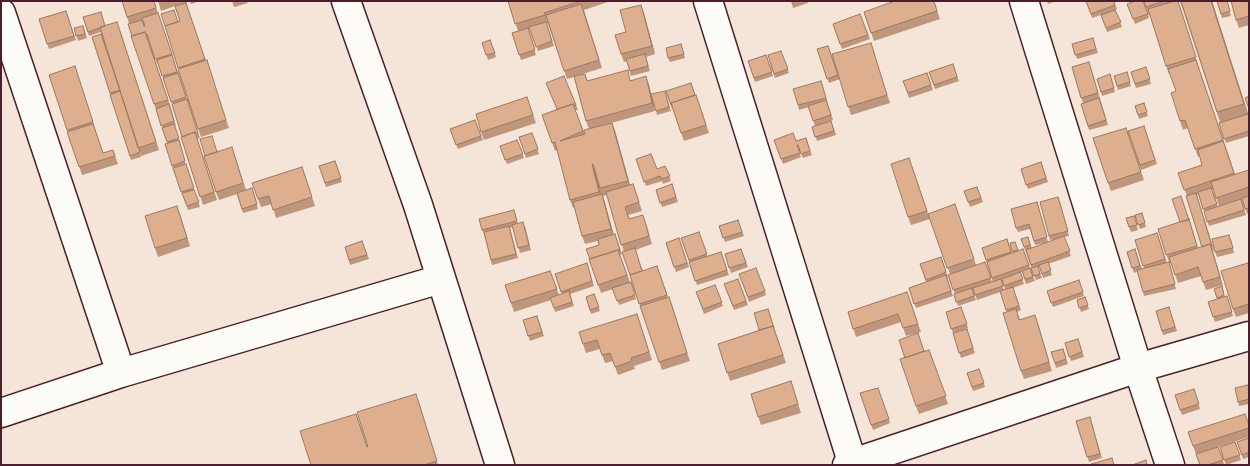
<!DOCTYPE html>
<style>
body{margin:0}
#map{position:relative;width:1250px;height:466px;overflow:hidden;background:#f4e5d8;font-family:"Comic Neue",sans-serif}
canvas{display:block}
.frame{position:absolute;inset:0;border:2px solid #4a1f2b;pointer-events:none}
</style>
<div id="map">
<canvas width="1250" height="466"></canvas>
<div class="frame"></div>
</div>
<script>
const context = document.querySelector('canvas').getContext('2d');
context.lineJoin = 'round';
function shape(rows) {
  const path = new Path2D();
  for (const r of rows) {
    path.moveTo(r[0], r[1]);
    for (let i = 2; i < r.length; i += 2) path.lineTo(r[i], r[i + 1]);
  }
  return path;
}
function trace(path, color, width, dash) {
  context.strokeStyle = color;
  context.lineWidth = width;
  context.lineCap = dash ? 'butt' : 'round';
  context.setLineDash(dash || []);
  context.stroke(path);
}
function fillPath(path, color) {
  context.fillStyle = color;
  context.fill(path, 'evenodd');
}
const street = shape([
 [346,1,418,205,500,465],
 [708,1,853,465],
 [1024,1,1138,368,1170,465],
 [1,13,121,373],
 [1,413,121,373,441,279],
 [847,465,1138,368,1249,336]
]);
trace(street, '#4a1f2b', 31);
trace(street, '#fdfcf7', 28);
fillPath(shape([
 [122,1,154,1,200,138,197,139,217,200,203,205,172,104,158,63,157,64,149,39,148,39,171,108,176,126,175,126,186,166,200,207,188,210,172,166,168,144,157,112,154,104],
 [158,1,187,1,188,2,186,3,229,128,201,137,165,26,180,21,175,6,161,11],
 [190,1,200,1,191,4],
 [232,1,247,1,248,3,234,7],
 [508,1,611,1,584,10,602,68,579,75,588,81,631,80,649,85,655,111,589,129,586,121,574,77,567,79,547,21,548,23,547,24,554,46,538,51,530,29,528,29,536,55,521,60,512,33,518,31],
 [791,1,808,1,808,3,793,8],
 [934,1,940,19,874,41,864,12],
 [1047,1,1056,1,1048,4],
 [1086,1,1114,1,1117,9,1115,10,1122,27,1107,32,1101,15,1115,10,1092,18],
 [1143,1,1149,18,1135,24,1127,4],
 [1144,1,1178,1,1198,65,1235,174,1249,170,1249,196,1219,206,1213,189,1212,190,1218,207,1241,199,1246,215,1209,226,1198,194,1197,195,1214,250,1213,251,1223,285,1206,290,1201,276,1178,283,1171,263,1169,263,1176,289,1144,296,1138,271,1134,273,1127,252,1135,249,1142,269,1144,268,1135,240,1157,233,1167,263,1169,262,1158,229,1189,220,1192,228,1198,248,1202,247,1187,196,1178,173,1202,165,1200,156,1198,157,1188,128,1183,130,1180,121,1176,91,1170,74,1169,74,1166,66,1150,15,1149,16],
 [1180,1,1212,1,1249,116,1249,136,1226,143,1219,123,1220,122],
 [1217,1,1227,1,1231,16,1222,18],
 [1249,1,1249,25,1239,28,1236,20],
 [641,5,655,54,646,57,650,71,631,76,627,61,624,62,621,54,626,32],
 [66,11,76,40,49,49,39,19],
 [860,14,870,39,842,49,833,24],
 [83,17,105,25,120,30,159,150,141,156,123,100,141,157,131,160,92,37,101,34,101,32,89,36],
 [83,26,87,38,78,41,74,28],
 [1093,38,1098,53,1077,59,1072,44],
 [490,40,496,57,488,60,482,43],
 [681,44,685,58,670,62,668,58],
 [828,46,839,77,873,51,890,103,851,115,840,79,829,83,817,49],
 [781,51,789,73,775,78,768,55],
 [766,55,773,76,755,82,748,61],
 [1089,62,1108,125,1089,130,1081,104,1083,103,1072,67],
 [953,64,959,81,935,89,929,72],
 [75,66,103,153,113,150,118,164,82,175,49,75],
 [1146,67,1151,84,1136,88,1131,72],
 [1127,72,1131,86,1118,90,1117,86],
 [927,73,933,90,909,98,903,81],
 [1110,74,1115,92,1102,96,1097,79],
 [564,76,578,110,575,110,585,134,612,123,615,131,630,185,636,192,642,211,628,215,630,219,646,223,652,244,635,250,643,271,657,266,668,297,672,305,690,361,662,370,630,275,624,252,607,195,603,196,614,235,615,234,622,254,620,255,630,282,631,282,636,299,619,305,613,289,601,293,589,259,590,259,599,245,598,241,585,244,582,236,574,207,573,208,570,200,557,150,555,151,542,115,557,109],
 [821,81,833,120,815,126,809,107,799,110,798,105],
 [666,91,695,95,699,103,709,133,684,141,673,109,672,109],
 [666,95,671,111,657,115,656,111],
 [527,97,536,123,484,140,481,132],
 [1144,103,1148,116,1139,119,1135,106],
 [475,120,483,140,458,149,450,129],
 [831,121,836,135,817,141,812,127],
 [1144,126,1157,164,1141,170,1128,131],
 [1126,128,1144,180,1111,191,1108,183],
 [532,133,539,154,526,158,519,137],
 [806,138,812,155,803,158,799,149,798,150,801,157,783,164,774,140,796,141],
 [517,140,524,158,507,164,500,146],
 [232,147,246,190,252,188,258,209,243,213,237,194,219,200,216,192,218,152],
 [636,159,657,169,665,166,671,181,663,184,662,181,646,186],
 [335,161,342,182,326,187,319,166],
 [1041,162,1048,182,1028,189,1021,169],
 [912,166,930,219,911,225,908,217],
 [302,167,315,206,276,218,272,204,261,207,252,183],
 [672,184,678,202,662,207,656,190],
 [977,187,983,202,970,207,964,191],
 [1249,196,1249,213,1247,214,1242,198],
 [1060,201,1069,236,1064,237,1071,256,1048,264,1052,275,1043,278,1040,267,1038,267,1042,278,1036,280,1021,239,1028,237,1032,248,1058,239,1050,240,1049,236],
 [1037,202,1048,242,1035,245,1030,229,1018,232,1016,228],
 [955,204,976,265,985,262,992,282,993,282,982,248,1007,239,1012,253,1013,253,1010,243,1015,242,1018,251,1023,249,1035,281,1026,284,1022,272,1020,273,1024,284,1013,288,1021,310,1017,312,1020,319,1038,323,1052,371,1024,379,1021,371,1007,312,1000,292,977,300,973,289,972,289,976,300,958,306,954,294,955,294,948,275,950,274,928,214],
 [1002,279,1005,289,1004,290,1001,280],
 [1142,213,1146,227,1140,229,1135,215],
 [180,214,190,246,158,257,155,248],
 [515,215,518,224,525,226,531,250,520,253,513,227,510,228,518,258,492,265,484,234,482,230],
 [1134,216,1138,230,1131,232,1126,218],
 [738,220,744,236,725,242,719,226],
 [699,232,707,256,721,252,729,275,697,285,681,238],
 [679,238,689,267,676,272,666,243],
 [1231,239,1234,253,1217,257,1215,252],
 [362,241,369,259,350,265,345,247],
 [741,249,748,267,731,273,725,254],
 [941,257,948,277,947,277,953,296,916,308,909,288,926,282,920,264],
 [587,263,594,286,570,294,574,306,555,312,551,300,514,312,505,285,550,271,559,295,562,294,555,274],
 [1249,266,1249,313,1236,317,1233,309],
 [756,268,766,295,749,302,739,274],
 [738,279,748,305,734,310,724,284],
 [1079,280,1084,296,1053,307,1047,291],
 [715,285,723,306,704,314,696,292],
 [1222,286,1225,297,1227,296,1233,316,1215,322,1208,302,1217,299,1214,289],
 [907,292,921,332,906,336,901,322,856,337,848,312],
 [594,294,600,311,591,314,586,297],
 [1085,297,1089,309,1081,312,1077,300],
 [961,307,968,328,953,333,946,312],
 [1169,307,1177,331,1163,335,1156,311],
 [768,309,786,363,730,381,718,344,759,330],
 [637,314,652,360,634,366,635,369,618,375,613,361,605,363,600,349,586,353,579,332],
 [537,316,544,336,530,341,523,320],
 [967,329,975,353,961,358,953,333],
 [1078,339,1084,357,1071,361,1065,343],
 [1063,349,1068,364,1056,368,1051,352],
 [929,350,948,404,919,414,916,406,924,351],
 [979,369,985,387,973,391,967,373],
 [791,381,801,413,761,425,751,394],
 [1248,385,1249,388,1249,404,1239,406,1238,402],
 [878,388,890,423,873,430,860,393],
 [1194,389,1200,409,1182,415,1175,395],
 [419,402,438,465,311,465,356,414,367,447],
 [1090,417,1102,458,1089,462,1076,421],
 [1249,424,1249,437,1196,454,1188,432],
 [1249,438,1249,457,1243,459,1237,442],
 [1235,442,1241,460,1226,465,1220,447],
 [1218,447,1224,464,1200,465]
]), '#bf967b');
fillPath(shape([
 [1211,1,1212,1,1248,115,1244,104],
 [641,5,644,13,655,54,652,46],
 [646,76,649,85,655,111,652,103],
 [612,123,615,131,631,189,628,181],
 [592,164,595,172,602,200,599,192],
 [602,194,605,203,614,237,611,229]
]), '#9b7a64');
const building = shape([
 [122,1,154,1,156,8,127,17,122,1],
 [508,1,581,1,544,13,545,15,515,24,508,1],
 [895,1,934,1,937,11,871,33,864,12,895,1],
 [1086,1,1114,1,1115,5,1091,14,1086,1],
 [1135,1,1143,1,1148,14,1133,19,1127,4,1135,1],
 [1144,1,1165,1,1146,7,1144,1],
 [1175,1,1178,1,1196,57,1166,66,1148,9,1175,1],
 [1181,1,1211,1,1244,104,1217,112,1181,1],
 [1217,1,1227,1,1230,11,1221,14,1217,1],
 [1231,1,1249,1,1249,16,1236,20,1231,1],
 [186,3,205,59,178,68,165,26,180,21,175,6,186,3],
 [581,4,599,60,564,71,546,15,581,4],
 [641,5,652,46,621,54,615,35,626,32,620,10,641,5],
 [174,10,178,22,165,26,161,14,174,10],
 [1115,10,1121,22,1106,28,1101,15,1115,10],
 [66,11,74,36,47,44,39,19,66,11],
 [101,12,105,26,88,32,83,17,101,12],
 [158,13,172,54,155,59,147,34,146,35,145,32,132,36,128,24,142,20,144,26,145,26,142,18,158,13],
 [860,14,868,35,840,44,833,24,860,14],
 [117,22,156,142,138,148,100,27,117,22],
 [546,22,552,41,536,47,529,27,546,22],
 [83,26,85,34,76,36,74,28,83,26],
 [528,28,535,50,519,55,512,33,528,28],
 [145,32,168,100,154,104,131,36,145,32],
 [101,34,120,90,110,93,92,37,101,34],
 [1093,38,1096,49,1075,55,1072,44,1093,38],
 [490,40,495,53,486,55,482,43,490,40],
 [871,43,887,95,848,107,832,54,871,43],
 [681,44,684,54,668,58,666,48,681,44],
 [828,46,838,75,827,79,817,49,828,46],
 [781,51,788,69,774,74,768,55,781,51],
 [645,54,648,66,630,71,626,59,645,54],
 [172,55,177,72,162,76,157,60,172,55],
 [766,55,772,72,754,78,748,61,766,55],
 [207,60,226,120,198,129,178,69,207,60],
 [1196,60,1223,140,1195,149,1185,120,1180,121,1171,93,1176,91,1168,69,1196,60],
 [1089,62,1098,93,1081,98,1072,67,1089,62],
 [953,64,957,77,934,85,929,72,953,64],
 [75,66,93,122,67,130,49,75,75,66],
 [1146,67,1150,79,1135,84,1131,72,1146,67],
 [628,70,630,81,646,76,652,103,586,121,574,76,585,74,587,81,628,70],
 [1127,72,1130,82,1117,86,1114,76,1127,72],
 [178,73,186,97,171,102,163,78,178,73],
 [927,73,931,85,908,93,903,81,927,73],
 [1110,74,1114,88,1101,92,1097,79,1110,74],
 [564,76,576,105,574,106,573,104,557,109,546,83,564,76],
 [821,81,826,98,798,105,793,89,821,81],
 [691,83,695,95,671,103,672,105,671,105,666,91,691,83],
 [120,91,140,152,130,156,110,95,120,91],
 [665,91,669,107,656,111,651,94,665,91],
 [696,95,706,125,681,133,671,103,696,95],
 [1249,96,1249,109,1245,98,1249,96],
 [527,97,533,115,481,132,476,114,527,97],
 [1099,98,1106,120,1088,126,1081,104,1099,98],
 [187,99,198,133,195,134,195,132,182,137,172,104,187,99],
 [826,100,831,115,813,121,808,106,826,100],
 [1144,103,1147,112,1138,115,1135,106,1144,103],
 [169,104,174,121,161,126,156,109,169,104],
 [573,104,583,131,560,141,585,134,584,130,612,123,628,181,600,188,593,164,592,164,599,192,570,200,555,142,552,143,542,115,573,104],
 [1248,114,1249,116,1249,131,1224,139,1219,123,1248,114],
 [475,120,481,136,456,145,450,129,475,120],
 [831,121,834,131,815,137,812,127,831,121],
 [93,124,103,153,113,150,115,156,79,167,67,132,93,124],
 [174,124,179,138,167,142,162,128,174,124],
 [1144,126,1155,160,1140,165,1128,131,1144,126],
 [1126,128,1141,172,1108,183,1093,138,1126,128],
 [195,132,214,192,200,197,181,137,195,132],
 [532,133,538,149,525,154,519,137,532,133],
 [793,133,796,141,806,138,810,151,801,154,798,145,797,145,800,153,781,159,774,140,793,133],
 [212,136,217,152,205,156,200,139,212,136],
 [179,140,185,161,172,166,165,144,179,140],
 [517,140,523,154,505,160,500,146,517,140],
 [1223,141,1234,173,1184,190,1178,173,1202,165,1198,150,1223,141],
 [232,147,243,183,216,192,204,156,232,147],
 [651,154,657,169,665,166,670,176,662,179,660,176,644,182,636,159,651,154],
 [909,158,927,211,908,217,891,164,909,158],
 [335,161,341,178,325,183,319,166,335,161],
 [1041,162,1046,178,1026,185,1021,169,1041,162],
 [186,164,194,188,181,192,173,168,186,164],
 [302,167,312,197,273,210,269,196,258,199,252,183,302,167],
 [1249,170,1249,187,1216,198,1211,182,1249,170],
 [633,184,639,202,625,207,629,219,643,215,649,236,621,245,606,192,633,184],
 [672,184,676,197,660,203,656,190,672,184],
 [977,187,981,198,968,202,964,191,977,187],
 [252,188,257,204,242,209,237,193,252,188],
 [1211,188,1217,204,1203,209,1198,192,1211,188],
 [194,190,199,202,187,206,182,193,194,190],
 [1196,193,1212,246,1211,246,1210,244,1202,247,1186,196,1196,193],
 [602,194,611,229,582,236,573,202,602,194],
 [1181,196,1189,220,1180,222,1172,199,1181,196],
 [1249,196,1249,208,1245,209,1242,198,1249,196],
 [1058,197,1068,231,1049,236,1040,202,1058,197],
 [1241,199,1244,210,1207,222,1204,211,1241,199],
 [1037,202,1047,237,1034,241,1029,224,1016,228,1011,209,1037,202],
 [955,204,974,259,947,268,928,214,955,204],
 [177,206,187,238,155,248,145,216,177,206],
 [514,210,517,221,482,230,479,219,514,210],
 [1142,213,1145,223,1138,225,1135,215,1142,213],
 [1134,216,1137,225,1129,227,1126,218,1134,216],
 [1189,219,1197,246,1166,255,1158,229,1189,219],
 [738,220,742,232,723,238,719,226,738,220],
 [523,222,529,245,518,248,512,225,523,222],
 [509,226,516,254,491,260,484,232,509,226],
 [699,232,707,254,689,260,681,238,699,232],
 [1157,233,1165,259,1143,266,1135,240,1157,233],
 [615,234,620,250,618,250,590,259,586,249,599,245,598,239,615,234],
 [1229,235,1233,248,1215,252,1212,239,1229,235],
 [1064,236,1070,251,1031,265,1026,250,1064,236],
 [1028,237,1030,245,1024,247,1021,239,1028,237],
 [679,238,687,263,674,267,666,243,679,238],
 [1007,239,1011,252,986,260,982,248,1007,239],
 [362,241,367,255,349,260,345,247,362,241],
 [1015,242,1018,250,1012,251,1010,243,1015,242],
 [1210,244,1220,277,1203,282,1198,267,1175,275,1169,257,1210,244],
 [635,248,642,271,630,275,622,252,635,248],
 [741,249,746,263,729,268,725,254,741,249],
 [1023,249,1029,265,992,278,987,262,1023,249],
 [1135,249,1140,266,1132,268,1127,252,1135,249],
 [618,250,627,275,598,285,589,259,618,250],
 [721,252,727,270,695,281,689,262,721,252],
 [941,257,946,272,926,280,920,264,941,257],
 [985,262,991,278,953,290,948,275,985,262],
 [1048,262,1051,270,1042,274,1039,265,1048,262],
 [1169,262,1175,284,1143,292,1137,270,1169,262],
 [587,263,592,281,561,292,555,274,587,263],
 [1248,263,1249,267,1249,304,1233,309,1221,271,1248,263],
 [657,266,667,295,639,304,630,275,657,266],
 [1038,266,1040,274,1034,276,1031,268,1038,266],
 [756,268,765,291,748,297,739,274,756,268],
 [1030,268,1033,277,1025,279,1022,271,1030,268],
 [550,271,557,289,511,303,505,285,550,271],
 [1020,272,1023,279,1004,286,1002,279,1020,272],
 [946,275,951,291,914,304,909,288,946,275],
 [738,279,746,301,733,306,724,284,738,279],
 [1001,279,1003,286,975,295,973,288,1001,279],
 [1079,280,1083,292,1051,303,1047,291,1079,280],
 [631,282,635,295,617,301,612,288,631,282],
 [715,285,722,302,703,309,696,292,715,285],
 [1222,286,1224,295,1217,298,1214,289,1222,286],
 [1013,287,1019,306,1006,310,1000,291,1013,287],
 [972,288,974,296,956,302,954,294,972,288],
 [569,291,572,302,554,308,550,298,569,291],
 [907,292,918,324,903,328,898,314,853,329,848,312,907,292],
 [594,294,599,307,590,310,586,297,594,294],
 [1227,296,1232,312,1213,317,1208,302,1227,296],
 [669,297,687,353,659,362,640,306,669,297],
 [1085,297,1088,305,1079,308,1077,300,1085,297],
 [961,307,967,324,951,329,946,312,961,307],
 [1169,307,1175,327,1162,331,1156,311,1169,307],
 [768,309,774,328,773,326,759,330,754,313,768,309],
 [1016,309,1019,320,1035,315,1049,362,1021,371,1003,313,1016,309],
 [637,314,649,352,631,358,632,361,615,367,610,353,602,355,597,340,583,344,579,332,637,314],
 [537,316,542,332,528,336,523,320,537,316],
 [773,326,783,355,727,373,718,344,773,326],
 [967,329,973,348,959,353,953,333,967,329],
 [918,333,924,351,905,358,899,340,918,333],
 [1078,339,1082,352,1069,357,1065,343,1078,339],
 [1063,349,1066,359,1055,363,1051,352,1063,349],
 [929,350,946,396,916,406,900,359,929,350],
 [979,369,984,383,972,387,967,373,979,369],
 [791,381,798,404,758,417,751,394,791,381],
 [1248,385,1249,390,1249,399,1238,402,1235,388,1248,385],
 [878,388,889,419,871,425,860,393,878,388],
 [1194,389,1199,404,1180,410,1175,395,1194,389],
 [416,394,437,461,424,465,311,465,300,431,356,414,367,447,368,447,357,412,416,394],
 [1245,414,1249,425,1249,428,1193,446,1188,432,1245,414],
 [1090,417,1100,454,1087,457,1076,421,1090,417],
 [1249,438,1249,452,1242,455,1237,442,1249,438],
 [1235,442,1240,455,1224,460,1220,447,1235,442],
 [1218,447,1223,460,1208,465,1200,465,1196,454,1218,447],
 [1112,458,1114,465,1091,464,1112,458],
 [1146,460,1147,465,1132,465,1146,460]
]);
fillPath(building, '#deaf8f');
trace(building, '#9b7a64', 1);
</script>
